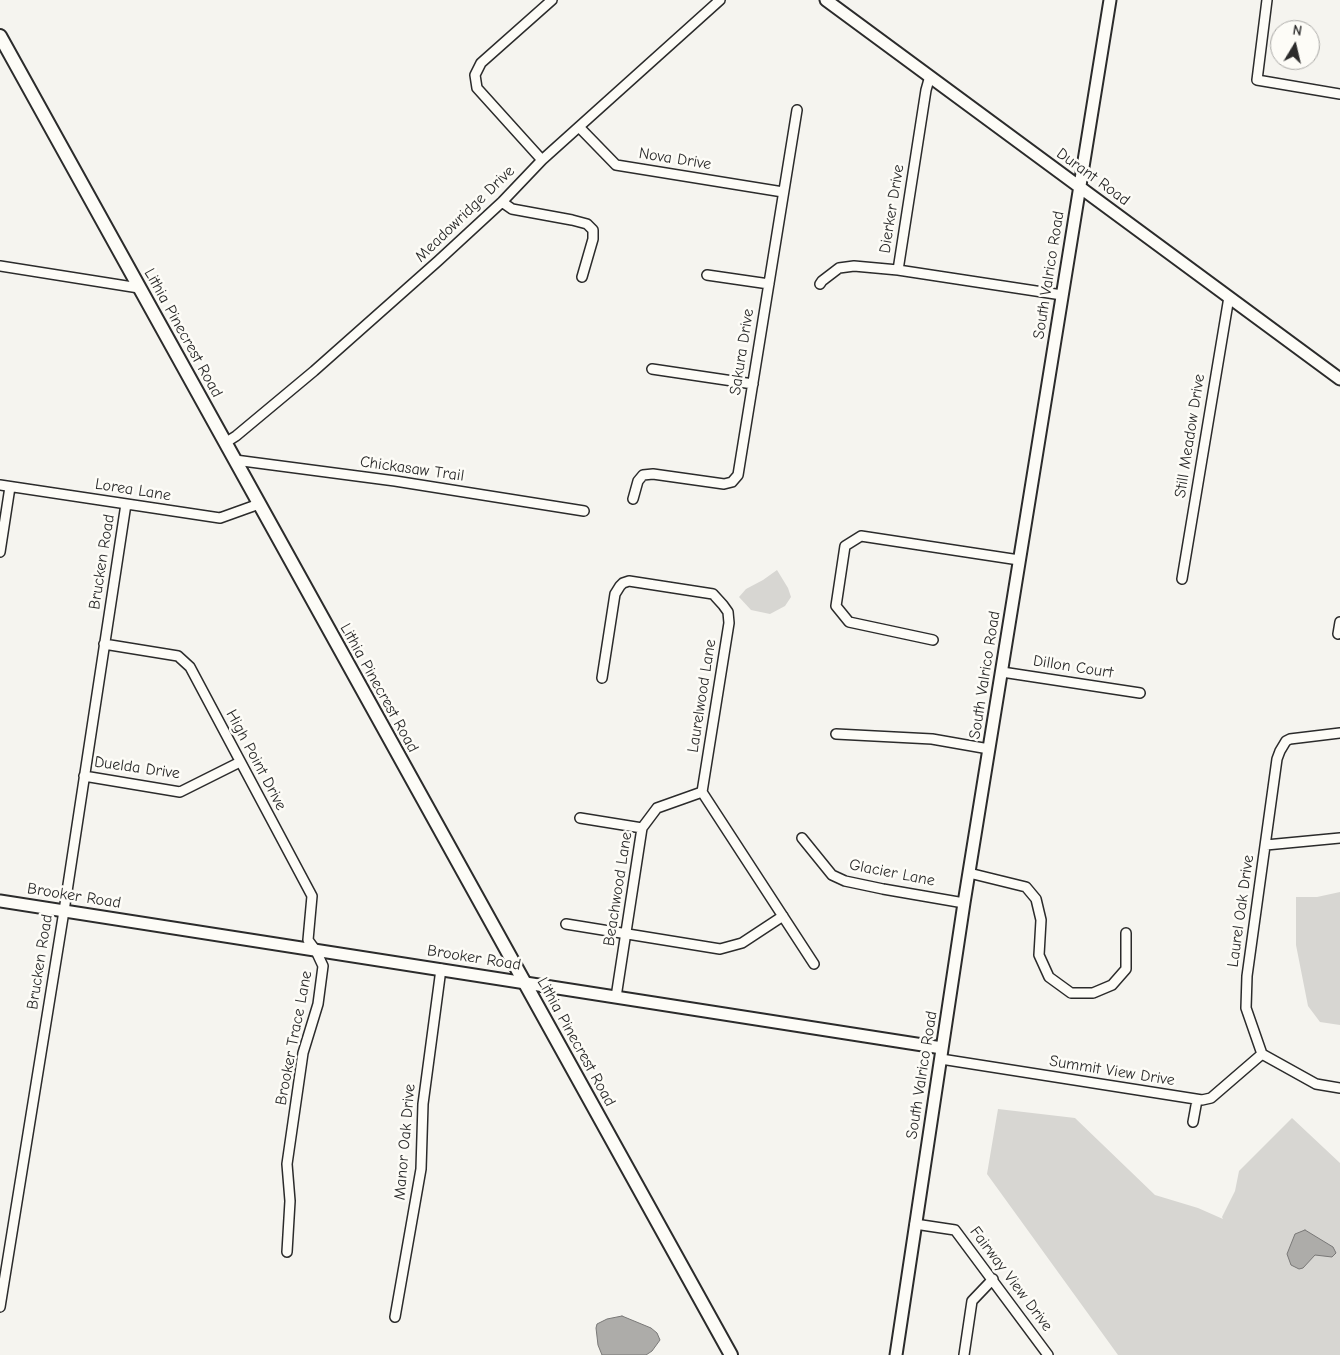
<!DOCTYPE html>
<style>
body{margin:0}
#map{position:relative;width:1340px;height:1355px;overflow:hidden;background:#f5f4ef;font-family:"Comic Neue",sans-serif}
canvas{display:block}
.north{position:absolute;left:1270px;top:20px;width:50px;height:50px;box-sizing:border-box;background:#fdfcf7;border:1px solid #a9a8a5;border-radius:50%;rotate:9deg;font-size:14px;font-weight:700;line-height:20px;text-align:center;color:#2b2b2b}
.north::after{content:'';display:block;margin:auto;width:18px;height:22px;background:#2b2b2b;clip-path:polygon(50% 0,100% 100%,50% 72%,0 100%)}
</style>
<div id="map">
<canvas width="1340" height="1355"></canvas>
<div class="north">N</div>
</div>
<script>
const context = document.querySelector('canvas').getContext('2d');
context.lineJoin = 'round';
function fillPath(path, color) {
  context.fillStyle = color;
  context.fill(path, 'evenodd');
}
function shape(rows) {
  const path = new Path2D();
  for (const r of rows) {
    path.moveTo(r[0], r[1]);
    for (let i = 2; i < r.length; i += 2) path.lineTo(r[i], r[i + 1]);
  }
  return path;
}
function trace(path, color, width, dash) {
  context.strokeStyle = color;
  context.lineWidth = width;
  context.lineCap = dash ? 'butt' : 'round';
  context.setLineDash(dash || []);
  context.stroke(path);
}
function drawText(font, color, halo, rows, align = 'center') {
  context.font = font + ' "Comic Neue",sans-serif';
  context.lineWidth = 5;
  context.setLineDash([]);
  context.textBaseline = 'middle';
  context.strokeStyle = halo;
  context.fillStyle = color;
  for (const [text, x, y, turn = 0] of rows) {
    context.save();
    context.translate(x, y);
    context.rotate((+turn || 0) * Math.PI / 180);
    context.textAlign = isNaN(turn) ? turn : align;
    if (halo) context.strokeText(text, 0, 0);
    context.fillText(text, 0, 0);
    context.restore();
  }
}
fillPath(shape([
 [777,570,788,588,791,597,785,606,770,614,751,610,739,597,746,589,763,580],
 [1340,892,1340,1025,1320,1022,1308,1006,1296,945,1296,897,1317,897],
 [998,1109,1075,1118,1155,1195,1198,1208,1223,1219,1222,1217,1235,1191,1239,1171,1292,1118,1340,1163,1340,1355,1118,1355,987,1174]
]), '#d7d6d2');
const water = shape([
 [1305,1230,1333,1247,1336,1253,1332,1257,1315,1255,1303,1268,1299,1269,1291,1265,1287,1254,1295,1234,1305,1230],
 [622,1316,651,1328,657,1333,660,1340,652,1351,646,1355,602,1355,598,1345,596,1328,597,1324,607,1319,622,1316]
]);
fillPath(water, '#adaca9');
trace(water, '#797877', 1);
const minor = shape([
 [1267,0,1257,80,1340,94],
 [579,127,616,165,783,192],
 [542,160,477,88,475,75,481,63,552,0],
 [502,202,512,209,572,220,587,224,593,230,593,239,582,277],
 [0,266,139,288],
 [898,270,926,90,930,76],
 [707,275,769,284],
 [820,284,822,281,839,268,854,266,898,270,1062,295],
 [652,369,753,384],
 [225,443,236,436,314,371,438,261,502,202,542,160,720,0],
 [235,460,395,481,584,511],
 [0,485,220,518,259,504],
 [633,499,638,481,643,475,653,474,724,484,732,482,738,475,797,110],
 [0,552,10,487],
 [1182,579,1229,297],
 [1338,634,1340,622],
 [933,640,849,622,836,606,845,546,861,536,1019,560],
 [104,644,178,656,190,667,312,896,308,940,316,951,323,966,318,1004,303,1053,287,1164,290,1201,287,1252],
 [1002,672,1140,693],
 [602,678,615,594,620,586,623,583,629,581,713,594,723,605,728,612,729,623,702,792,814,964],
 [1340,733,1290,739,1286,741,1280,751,1277,759,1247,976,1246,1008,1262,1054,1316,1084,1340,1088],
 [836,734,932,739,989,749],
 [84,776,180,792,240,762],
 [580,818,642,828],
 [802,838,832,875,845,881,883,889,964,903],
 [1266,845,1340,838],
 [969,873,1026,887,1036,899,1041,920,1039,955,1049,977,1071,993,1093,993,1112,985,1126,969,1126,933],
 [566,924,720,949,742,943,783,916],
 [616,997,642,828,657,808,702,792],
 [941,1059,1202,1100,1211,1098,1262,1054],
 [1193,1122,1197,1100],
 [915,1224,955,1230,1048,1355],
 [0,1307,64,911,126,504],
 [395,1317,421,1169,423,1104,441,969],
 [964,1355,972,1301,993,1279]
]);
const tertiary = shape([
 [826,0,1340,379],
 [0,901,942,1048],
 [896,1355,964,903,1110,0]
]);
const secondary = shape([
 [0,36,731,1355]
]);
trace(minor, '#2b2b2b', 12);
trace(tertiary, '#2b2b2b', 15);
trace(secondary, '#2b2b2b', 16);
trace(minor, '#fdfcf7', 9);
trace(tertiary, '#fdfcf7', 11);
trace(secondary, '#fdfcf7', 12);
drawText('16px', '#2b2b2b', '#fdfcf7', [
 ["Nova Drive",675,159,9],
 ["Durant Road",1093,177,36],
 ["Dierker Drive",892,209,-81],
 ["Meadowridge Drive",465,214,-44],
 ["South Valrico Road",1049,275,-81],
 ["Lithia Pinecrest Road",183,333,61],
 ["Sakura Drive",742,352,-81],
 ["Still Meadow Drive",1190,436,-81],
 ["Chickasaw Trail",412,469,8],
 ["Lorea Lane",133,490,9],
 ["Brucken Road",102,562,-81],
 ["Dillon Court",1073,667,9],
 ["South Valrico Road",985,675,-81],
 ["Lithia Pinecrest Road",379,688,61],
 ["Laurelwood Lane",702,696,-81],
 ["High Point Drive",256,760,62],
 ["Duelda Drive",137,768,8],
 ["Glacier Lane",892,873,11],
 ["Beachwood Lane",618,889,-81],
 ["Brooker Road",74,896,9],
 ["Laurel Oak Drive",1241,911,-82],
 ["Brooker Road",474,958,9],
 ["Brucken Road",40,962,-81],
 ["Brooker Trace Lane",294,1038,-79],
 ["Lithia Pinecrest Road",576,1042,61],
 ["Summit View Drive",1112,1071,9],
 ["South Valrico Road",922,1075,-81],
 ["Manor Oak Drive",405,1142,-85],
 ["Fairway View Drive",1011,1279,53]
]);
</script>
